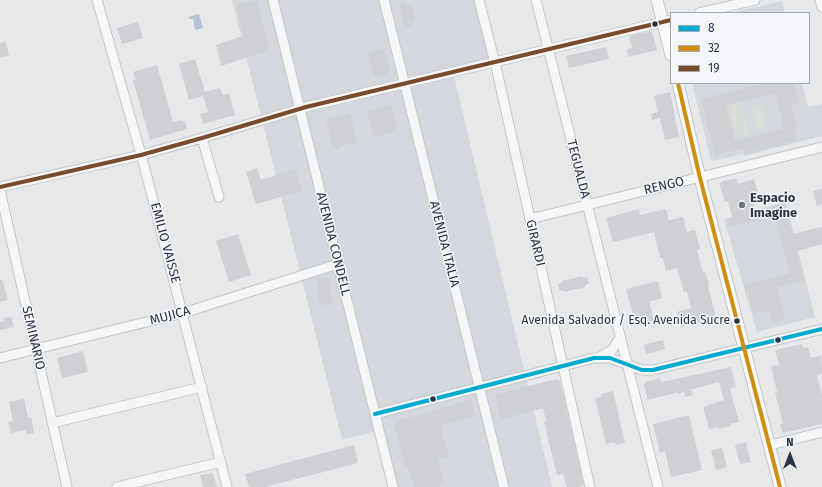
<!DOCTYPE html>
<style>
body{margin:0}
#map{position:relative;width:822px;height:487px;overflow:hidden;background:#e6e8ea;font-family:"Fira Sans",sans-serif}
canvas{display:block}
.legend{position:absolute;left:670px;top:12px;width:140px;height:72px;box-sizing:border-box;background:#f4f6f9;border:1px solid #a4a8b1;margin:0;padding:5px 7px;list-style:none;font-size:12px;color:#2b3445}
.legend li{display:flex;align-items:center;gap:8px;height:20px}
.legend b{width:20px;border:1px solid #a4a8b1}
.north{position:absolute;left:770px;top:435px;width:40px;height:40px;-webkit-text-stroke:3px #f4f6f9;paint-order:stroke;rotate:0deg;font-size:11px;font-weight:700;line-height:16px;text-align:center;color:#2b3445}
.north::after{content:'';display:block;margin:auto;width:14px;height:18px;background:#2b3445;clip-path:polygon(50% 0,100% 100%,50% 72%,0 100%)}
</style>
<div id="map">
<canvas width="822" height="487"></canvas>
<ul class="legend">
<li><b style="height:5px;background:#00a9ce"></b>8</li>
<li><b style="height:5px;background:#ce8f0e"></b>32</li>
<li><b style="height:5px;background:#7a4b2a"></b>19</li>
</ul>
<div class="north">N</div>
</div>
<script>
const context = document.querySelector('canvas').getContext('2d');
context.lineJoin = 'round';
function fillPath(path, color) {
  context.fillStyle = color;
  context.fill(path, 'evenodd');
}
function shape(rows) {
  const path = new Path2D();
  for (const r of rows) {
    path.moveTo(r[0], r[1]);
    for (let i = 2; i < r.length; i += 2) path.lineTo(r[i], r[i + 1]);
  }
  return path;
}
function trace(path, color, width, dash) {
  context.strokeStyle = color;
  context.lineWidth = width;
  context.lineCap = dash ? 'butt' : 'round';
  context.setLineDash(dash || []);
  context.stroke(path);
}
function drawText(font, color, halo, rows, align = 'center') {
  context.font = font + ' "Fira Sans",sans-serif';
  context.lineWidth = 3;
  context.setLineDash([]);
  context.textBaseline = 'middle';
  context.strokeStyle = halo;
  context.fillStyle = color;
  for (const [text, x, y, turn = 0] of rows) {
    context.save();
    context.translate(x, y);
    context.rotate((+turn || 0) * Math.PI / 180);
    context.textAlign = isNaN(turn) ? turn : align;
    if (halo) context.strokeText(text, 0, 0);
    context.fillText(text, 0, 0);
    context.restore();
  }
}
fillPath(shape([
 [232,0,481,0,494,62,453,72,552,487,393,487,380,430,342,440],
 [782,1,785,13,730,13],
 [692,83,802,83,808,107,822,104,822,136,744,156,743,154,714,161,711,160],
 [786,202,815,317,757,332,724,219]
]), '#d4d7dd');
fillPath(shape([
 [742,103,749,134,736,137,728,106],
 [761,106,766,126,756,129,751,108]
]), '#d6ded6');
fillPath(shape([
 [199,14,203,28,195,30,193,19,189,19,189,17]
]), '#b4c4d5');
fillPath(shape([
 [257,1,269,50,221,66,216,45,243,36,236,4],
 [405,2,406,6,410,5,411,8,412,8,415,19,413,19,414,22,410,23,411,26,405,28,399,4],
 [138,22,143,38,122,44,117,28],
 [652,31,657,50,628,57,627,49,632,48,629,36],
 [6,42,9,56,0,57,0,43],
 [606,47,609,59,569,68,566,56],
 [384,48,390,70,388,74,375,77,368,53],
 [195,59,205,92,220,88,223,95,229,94,235,115,203,124,200,114,208,112,203,96,189,100,179,64],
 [157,65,173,122,182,120,183,121,185,121,187,129,150,140,133,80,136,79,133,72],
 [764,83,793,83,799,103,791,105,797,130,794,131,797,140,745,154,743,148,715,156,701,99],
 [775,93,784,128,735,141,726,105],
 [670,92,679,137,665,140,660,118,652,120,651,114,658,112,654,96],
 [391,105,398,131,374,137,367,111],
 [350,113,357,142,339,147,340,148,333,150,326,119],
 [257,168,261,180,296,169,302,191,256,204,246,172],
 [736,178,738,184,754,179,758,192,751,194,755,211,784,203,793,234,822,227,822,244,797,251,805,281,777,287,785,320,773,323,770,310,754,314,749,294,746,295,744,285,790,273,775,216,730,227,728,219,732,217,728,201,725,202,719,183],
 [822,189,822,204,817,206,813,191],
 [639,209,640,215,666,209,669,220,683,217,687,232,695,230,700,249,697,250,703,273,705,272,709,285,708,285,716,319,680,327,677,312,691,308,687,291,684,292,677,268,666,271,663,258,660,258,654,232,613,242,606,218],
 [238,234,251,275,229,282,216,241],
 [583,276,583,278,587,277,589,284,585,285,586,287,564,292,563,290,560,291,558,284,562,283,562,281],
 [326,277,329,279,333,302,321,306,317,294,319,293,317,279],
 [2,279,8,300,0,302,0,280],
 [658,281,662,298,649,302,654,321,636,326,626,289],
 [11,317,14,327,0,330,0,322,4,321,3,318],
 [663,340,665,349,646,354,644,345],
 [802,344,803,348,808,347,811,358,821,355,822,374,817,375,822,396,822,424,783,433,780,424,783,423,775,393,777,392,771,366,779,365,775,350],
 [83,351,88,372,62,378,57,358],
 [731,367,736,387,730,389,739,422,730,424,731,426,718,429,718,427,709,429,703,407,724,400,719,382,693,389,691,390,693,395,685,397,684,392,678,394,678,392,648,400,644,385,646,382,660,378,661,382],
 [557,379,560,381,584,485,579,487,567,487,563,474,557,475,544,422,546,421,543,408,501,419,495,397,497,394],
 [613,391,625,443,616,445,615,442,606,444,595,398,601,397,601,394],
 [24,399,28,418,31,417,34,433,27,434,26,430,11,433,8,422,13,421,9,402],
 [471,399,475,415,440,426,449,456,438,459,444,482,439,483,440,487,414,487,414,481,412,482,408,466,405,466,394,424,396,421,431,412],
 [689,415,702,470,671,477,665,451,660,453,653,424],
 [746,442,751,462,740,464,735,445],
 [354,445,358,463,265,487,249,487,245,474],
 [722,448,727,467,716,470,711,450],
 [213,473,217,487,203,487,200,475]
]), '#ced0d3');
const minor = shape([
 [97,0,144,165,227,487],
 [273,0,393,487],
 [384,0,504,487],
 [479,0,497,71,590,487],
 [536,0,658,487],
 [820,0,822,7],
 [699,13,755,0],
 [202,138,219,197],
 [0,187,141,155,202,138,306,107,671,20],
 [0,190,67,487],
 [530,219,822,147],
 [600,357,612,350,620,338],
 [0,358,183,313,338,264],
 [375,414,594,358,610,358,642,370,653,370,822,329],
 [52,423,202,387],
 [770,445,822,432],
 [117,487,221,462]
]);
const major = shape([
 [657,0,671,55],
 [678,83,700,178,780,487]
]);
trace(minor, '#c4c6c8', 11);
trace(major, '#c2c5c8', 13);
trace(minor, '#f5f6f7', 9);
trace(major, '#f8f8f8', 11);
trace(shape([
 [375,414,594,358,610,358,642,370,653,370,822,329]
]), '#00a9ce', 4);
trace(shape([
 [678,83,700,178,780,487]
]), '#ce8f0e', 4);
trace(shape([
 [0,187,141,155,202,138,306,107,671,20]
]), '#7a4b2a', 4);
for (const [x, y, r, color] of [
 [655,24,3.5,"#2b3445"],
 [742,205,4,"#6c737f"],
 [737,321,3.5,"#2b3445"],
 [778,340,3.5,"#2b3445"],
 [433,399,3.5,"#2b3445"]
]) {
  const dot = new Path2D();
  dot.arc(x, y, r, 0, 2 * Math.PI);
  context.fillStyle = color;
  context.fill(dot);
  trace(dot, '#f4f6f9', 1.5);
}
drawText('12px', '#2b3445', '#f4f6f9', [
 ["Avenida Salvador / Esq. Avenida Sucre",730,321]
], 'right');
drawText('13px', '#2b3445', '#f4f6f9', [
 ["TEGUALDA",578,169,76],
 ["RENGO",664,186,-13],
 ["EMILIO VAISSE",165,243,75],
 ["GIRARDI",535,243,77],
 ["AVENIDA CONDELL",333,244,76],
 ["AVENIDA ITALIA",444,244,76],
 ["MUJICA",170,316,-15],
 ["SEMINARIO",33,338,77]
]);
drawText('bold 13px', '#2b3445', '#f4f6f9', [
 ["Espacio",750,198],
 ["Imagine",750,213]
], 'left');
</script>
